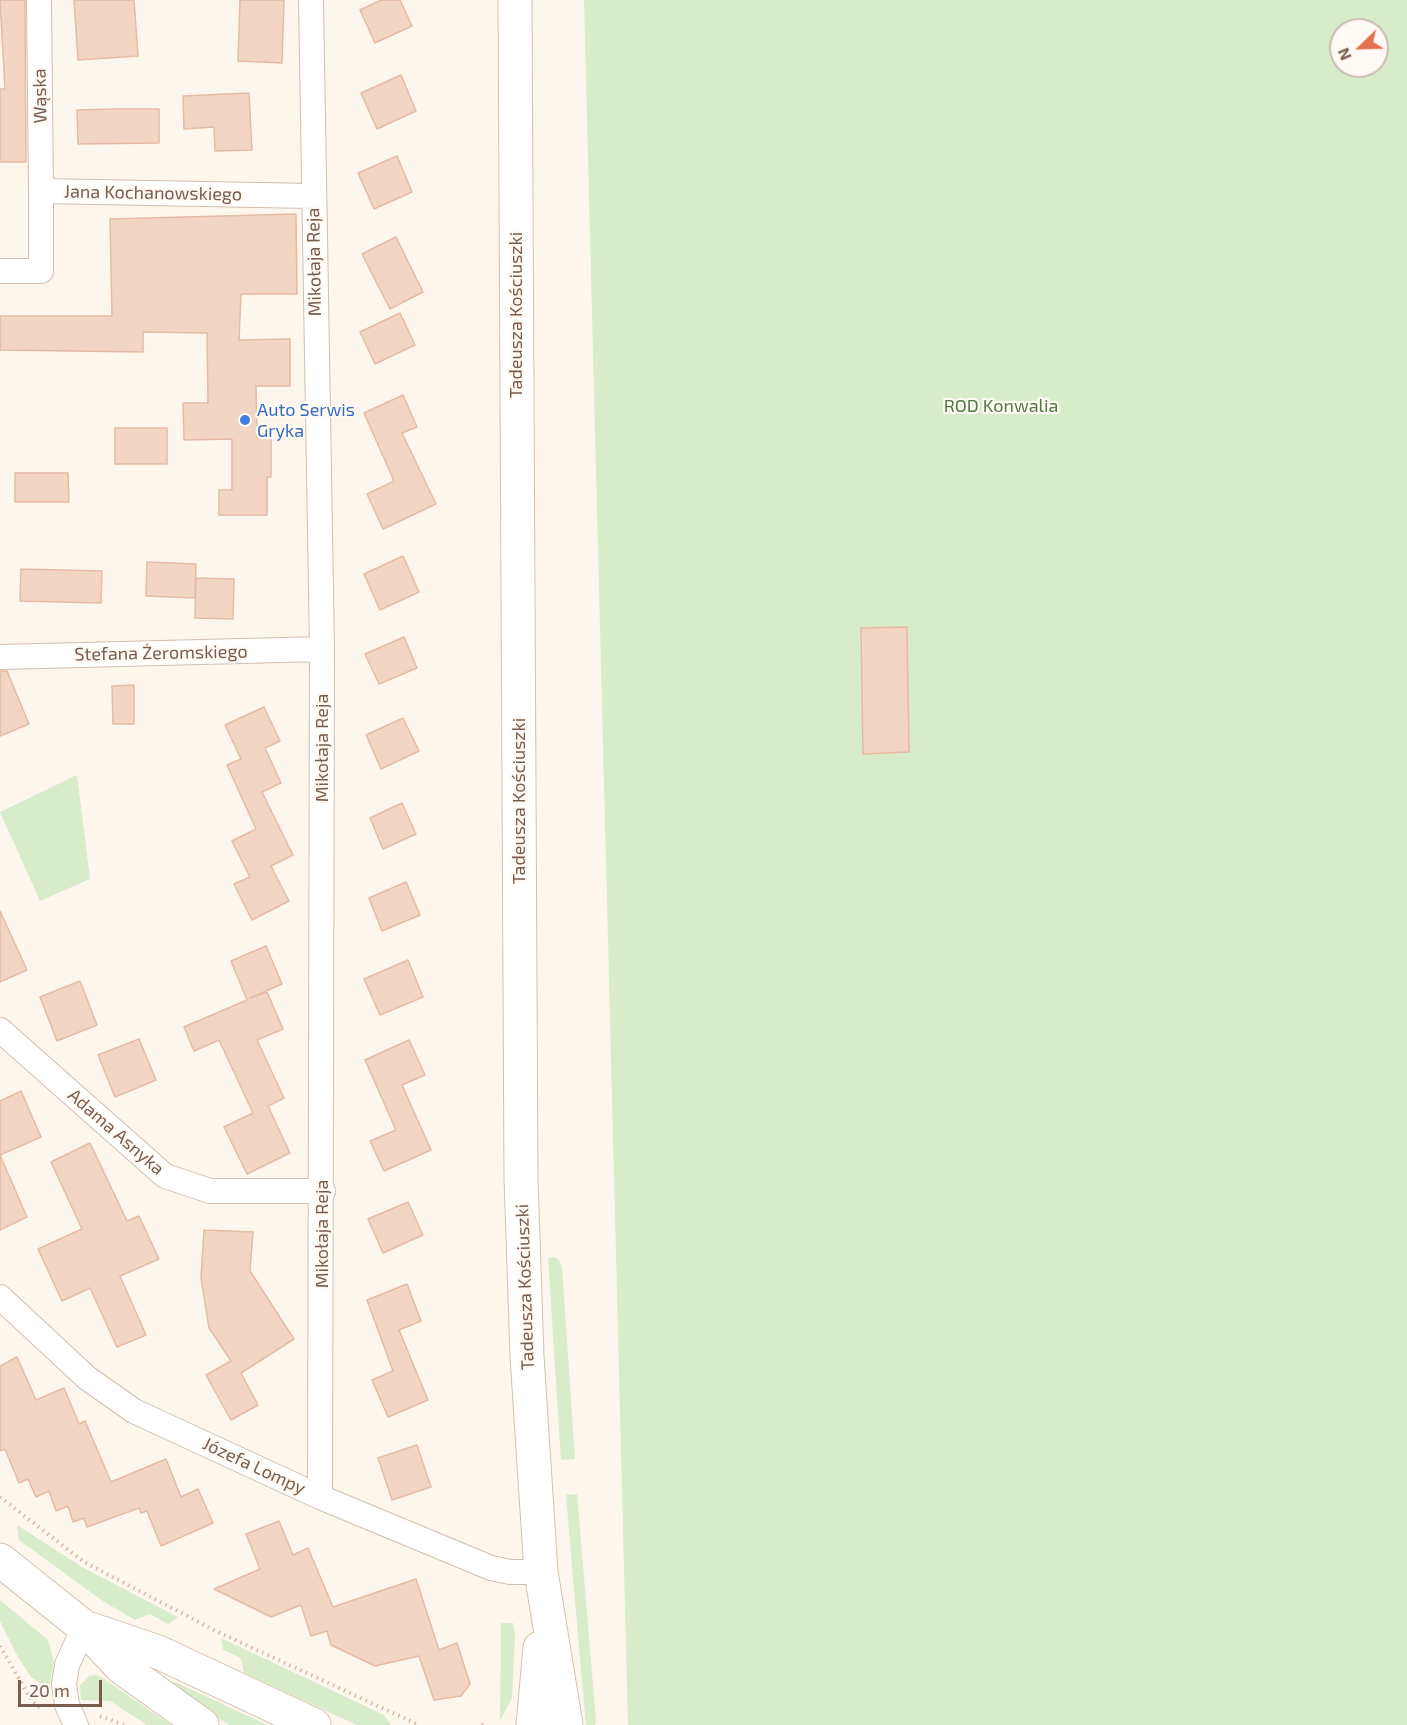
<!DOCTYPE html>
<meta charset="utf-8">
<style>
body{margin:0}
#map{position:relative;width:1407px;height:1725px;overflow:hidden;background:#fdf6ec;font-family:"Exo 2",sans-serif}
canvas{display:block}
.north{position:absolute;left:1329px;top:18px;width:60px;height:60px;box-sizing:border-box;background:#fffaf3;border:2px solid #cabbb1;border-radius:50%;rotate:247deg;font-size:16px;font-weight:700;line-height:24px;text-align:center;color:#7a5c4d}
.north::after{content:'';display:block;margin:auto;width:21px;height:27px;background:#e76f51;clip-path:polygon(50% 0,100% 100%,50% 72%,0 100%)}
.scale{position:absolute;left:18px;top:1680px;width:84px;height:27px;box-sizing:border-box;border:3px solid #7a5c4d;border-top:0;padding-left:8px;font-size:18px;line-height:21px;white-space:nowrap;color:#7a5c4d;-webkit-text-stroke:4px #fffaf3;paint-order:stroke}
</style>
<div id="map">
<canvas width="1407" height="1725"></canvas>
<div class="north">N</div>
<div class="scale">20 m</div>
</div>
<script>
const context = document.querySelector('canvas').getContext('2d');
context.lineJoin = 'round';
function fillPath(path, color) {
  context.fillStyle = color;
  context.fill(path, 'evenodd');
}
function shape(rows) {
  const path = new Path2D();
  for (const r of rows) {
    path.moveTo(r[0], r[1]);
    for (let i = 2; i < r.length; i += 2) path.lineTo(r[i], r[i + 1]);
  }
  return path;
}
function trace(path, color, width, dash) {
  context.strokeStyle = color;
  context.lineWidth = width;
  context.lineCap = dash ? 'butt' : 'round';
  context.setLineDash(dash || []);
  context.stroke(path);
}
function drawText(font, color, halo, rows, align = 'center') {
  context.font = font + ' "Exo 2",sans-serif';
  context.lineWidth = 4.5;
  context.setLineDash([]);
  context.textBaseline = 'middle';
  context.strokeStyle = halo;
  context.fillStyle = color;
  for (const [text, x, y, turn = 0] of rows) {
    context.save();
    context.translate(x, y);
    context.rotate((+turn || 0) * Math.PI / 180);
    context.textAlign = isNaN(turn) ? turn : align;
    if (halo) context.strokeText(text, 0, 0);
    context.fillText(text, 0, 0);
    context.restore();
  }
}
fillPath(shape([
 [584,0,1407,0,1407,1725,628,1725],
 [1341,30,1377,30,1377,66,1341,66],
 [77,775,90,879,40,901,0,812],
 [554,1257,559,1260,562,1267,575,1459,561,1460,548,1258],
 [577,1494,596,1721,595,1725,586,1725,574,1590,566,1495],
 [17,1525,82,1567,178,1617,168,1624,150,1614,135,1620,104,1602,19,1540],
 [0,1600,48,1640,54,1661,49,1689,31,1677,18,1657,0,1621],
 [501,1623,513,1623,515,1634,512,1698,500,1721],
 [221,1638,384,1715,391,1725,357,1725,244,1673,241,1658,223,1650],
 [96,1675,103,1678,171,1725,147,1725,110,1701,81,1700,80,1685,89,1676],
 [174,1682,177,1683,268,1725,229,1725,180,1694,173,1684]
]), '#d8ecc9');
const building = shape([
 [0,0,25,0,26,162,0,162,0,89,5,89,0,0],
 [74,0,134,0,138,56,78,60,74,0],
 [240,0,284,0,282,63,238,61,240,0],
 [381,0,400,0,412,26,375,43,360,10,381,0],
 [401,75,416,111,377,129,361,93,401,75],
 [249,93,252,150,215,151,214,127,184,129,183,96,249,93],
 [115,109,159,109,159,143,78,144,77,110,115,109],
 [397,156,412,192,374,209,358,173,397,156],
 [296,214,297,294,241,294,239,340,290,339,290,386,256,386,257,438,271,438,271,477,267,477,267,515,219,515,219,490,232,490,232,439,184,440,183,403,208,403,207,333,143,332,143,352,0,350,0,316,112,316,110,219,296,214],
 [396,237,423,292,390,309,362,254,396,237],
 [400,313,415,345,375,364,360,332,400,313],
 [403,395,417,427,402,433,436,504,383,529,367,494,394,481,364,413,403,395],
 [115,428,167,428,167,464,115,464,115,428],
 [15,473,68,473,69,502,15,502,15,473],
 [403,556,419,592,380,610,364,574,403,556],
 [147,562,196,564,195,598,146,596,147,562],
 [21,569,102,571,101,603,20,601,21,569],
 [196,578,234,579,233,619,195,618,196,578],
 [907,627,909,752,863,754,861,628,907,627],
 [404,637,417,668,379,684,365,654,404,637],
 [0,671,7,671,29,724,0,736,0,671],
 [134,685,134,724,113,724,112,686,134,685],
 [264,707,280,741,265,748,281,783,262,792,293,855,271,866,289,901,252,920,234,884,250,877,232,841,256,829,227,765,241,759,225,725,264,707],
 [403,718,419,751,381,769,366,735,403,718],
 [402,803,416,834,383,849,370,818,402,803],
 [406,882,420,915,382,931,369,898,406,882],
 [0,911,27,970,0,982,0,911],
 [266,946,282,984,250,998,267,992,283,1029,257,1040,284,1098,268,1106,290,1153,247,1174,224,1127,253,1113,219,1040,194,1051,184,1027,247,1000,231,961,266,946],
 [408,960,423,997,380,1015,364,979,408,960],
 [80,981,97,1025,57,1041,40,997,80,981],
 [139,1039,156,1080,115,1097,98,1055,139,1039],
 [409,1040,425,1075,402,1085,431,1150,384,1171,370,1141,396,1130,365,1060,409,1040],
 [21,1091,41,1137,0,1155,27,1217,0,1230,0,1101,21,1091],
 [90,1143,127,1221,139,1216,159,1259,120,1276,146,1335,117,1347,90,1288,62,1301,38,1249,82,1229,51,1162,90,1143],
 [408,1202,423,1235,383,1253,368,1219,408,1202],
 [204,1230,253,1232,250,1271,294,1339,241,1373,258,1405,231,1420,206,1375,231,1361,209,1328,201,1278,204,1230],
 [407,1284,421,1321,399,1330,428,1400,388,1417,372,1380,393,1371,367,1300,407,1284],
 [17,1357,36,1400,64,1388,79,1424,85,1421,111,1482,166,1459,181,1497,198,1489,213,1523,161,1546,147,1511,141,1513,139,1508,87,1527,84,1518,73,1522,68,1506,56,1511,49,1491,36,1497,28,1479,19,1483,5,1449,0,1451,0,1366,17,1357],
 [417,1445,431,1487,392,1500,378,1458,417,1445],
 [279,1521,293,1555,308,1548,333,1607,416,1579,439,1650,457,1643,470,1684,461,1696,434,1700,419,1656,375,1666,331,1645,327,1631,311,1636,301,1605,271,1617,214,1589,260,1569,246,1534,279,1521]
]);
fillPath(building, '#f3d5c3');
trace(building, '#e6bba3', 1.5);
const street = shape([
 [39,0,41,191],
 [311,0,322,649,320,1497],
 [0,271,41,271,41,191,313,196],
 [0,657,322,649],
 [0,1030,165,1176,210,1191,323,1191],
 [0,1297,87,1378,134,1411,320,1497,491,1568,510,1572,541,1572],
 [76,1725,67,1705,64,1684,67,1665,84,1627]
]);
const secondary = shape([
 [515,0,521,1179,527,1356,541,1572,566,1725],
 [0,1560,84,1627,121,1667,202,1725],
 [87,1628,158,1652,314,1725],
 [533,1725,540,1648]
]);
trace(street, '#d1beb0', 26);
trace(secondary, '#d6c0b0', 35);
trace(shape([
 [0,1497,84,1562,216,1631,419,1725],
 [0,1646,32,1701,42,1709],
 [100,1716,124,1725],
 [482,1725,486,1722]
]), '#d9b8a5', 4, [1.5, 4.5]);
trace(street, '#fff', 24);
trace(secondary, '#fff', 33);
for (const [x, y, r, color] of [
 [245,420,6,"#3f7fe0"]
]) {
  const dot = new Path2D();
  dot.arc(x, y, r, 0, 2 * Math.PI);
  context.fillStyle = color;
  context.fill(dot);
  trace(dot, '#fffaf3', 2);
}
drawText('18px', '#7a5c4d', '#fffaf3', [
 ["Wąska",40,96,-91],
 ["Jana Kochanowskiego",153,193,1],
 ["Mikołaja Reja",314,262,-91],
 ["Tadeusza Kościuszki",516,315,-90],
 ["Stefana Żeromskiego",161,653,-1],
 ["Mikołaja Reja",322,748,-90],
 ["Tadeusza Kościuszki",519,801,-90],
 ["Adama Asnyka",116,1132,41],
 ["Mikołaja Reja",322,1234,-90],
 ["Tadeusza Kościuszki",525,1287,-92],
 ["Józefa Lompy",254,1466,25]
]);
drawText('18px', '#537a41', '#fffaf3', [
 ["ROD Konwalia",1001,406]
]);
drawText('18px', '#366cbe', '#fffaf3', [
 ["Auto Serwis",257,410],
 ["Gryka",257,431]
], 'left');
</script>
